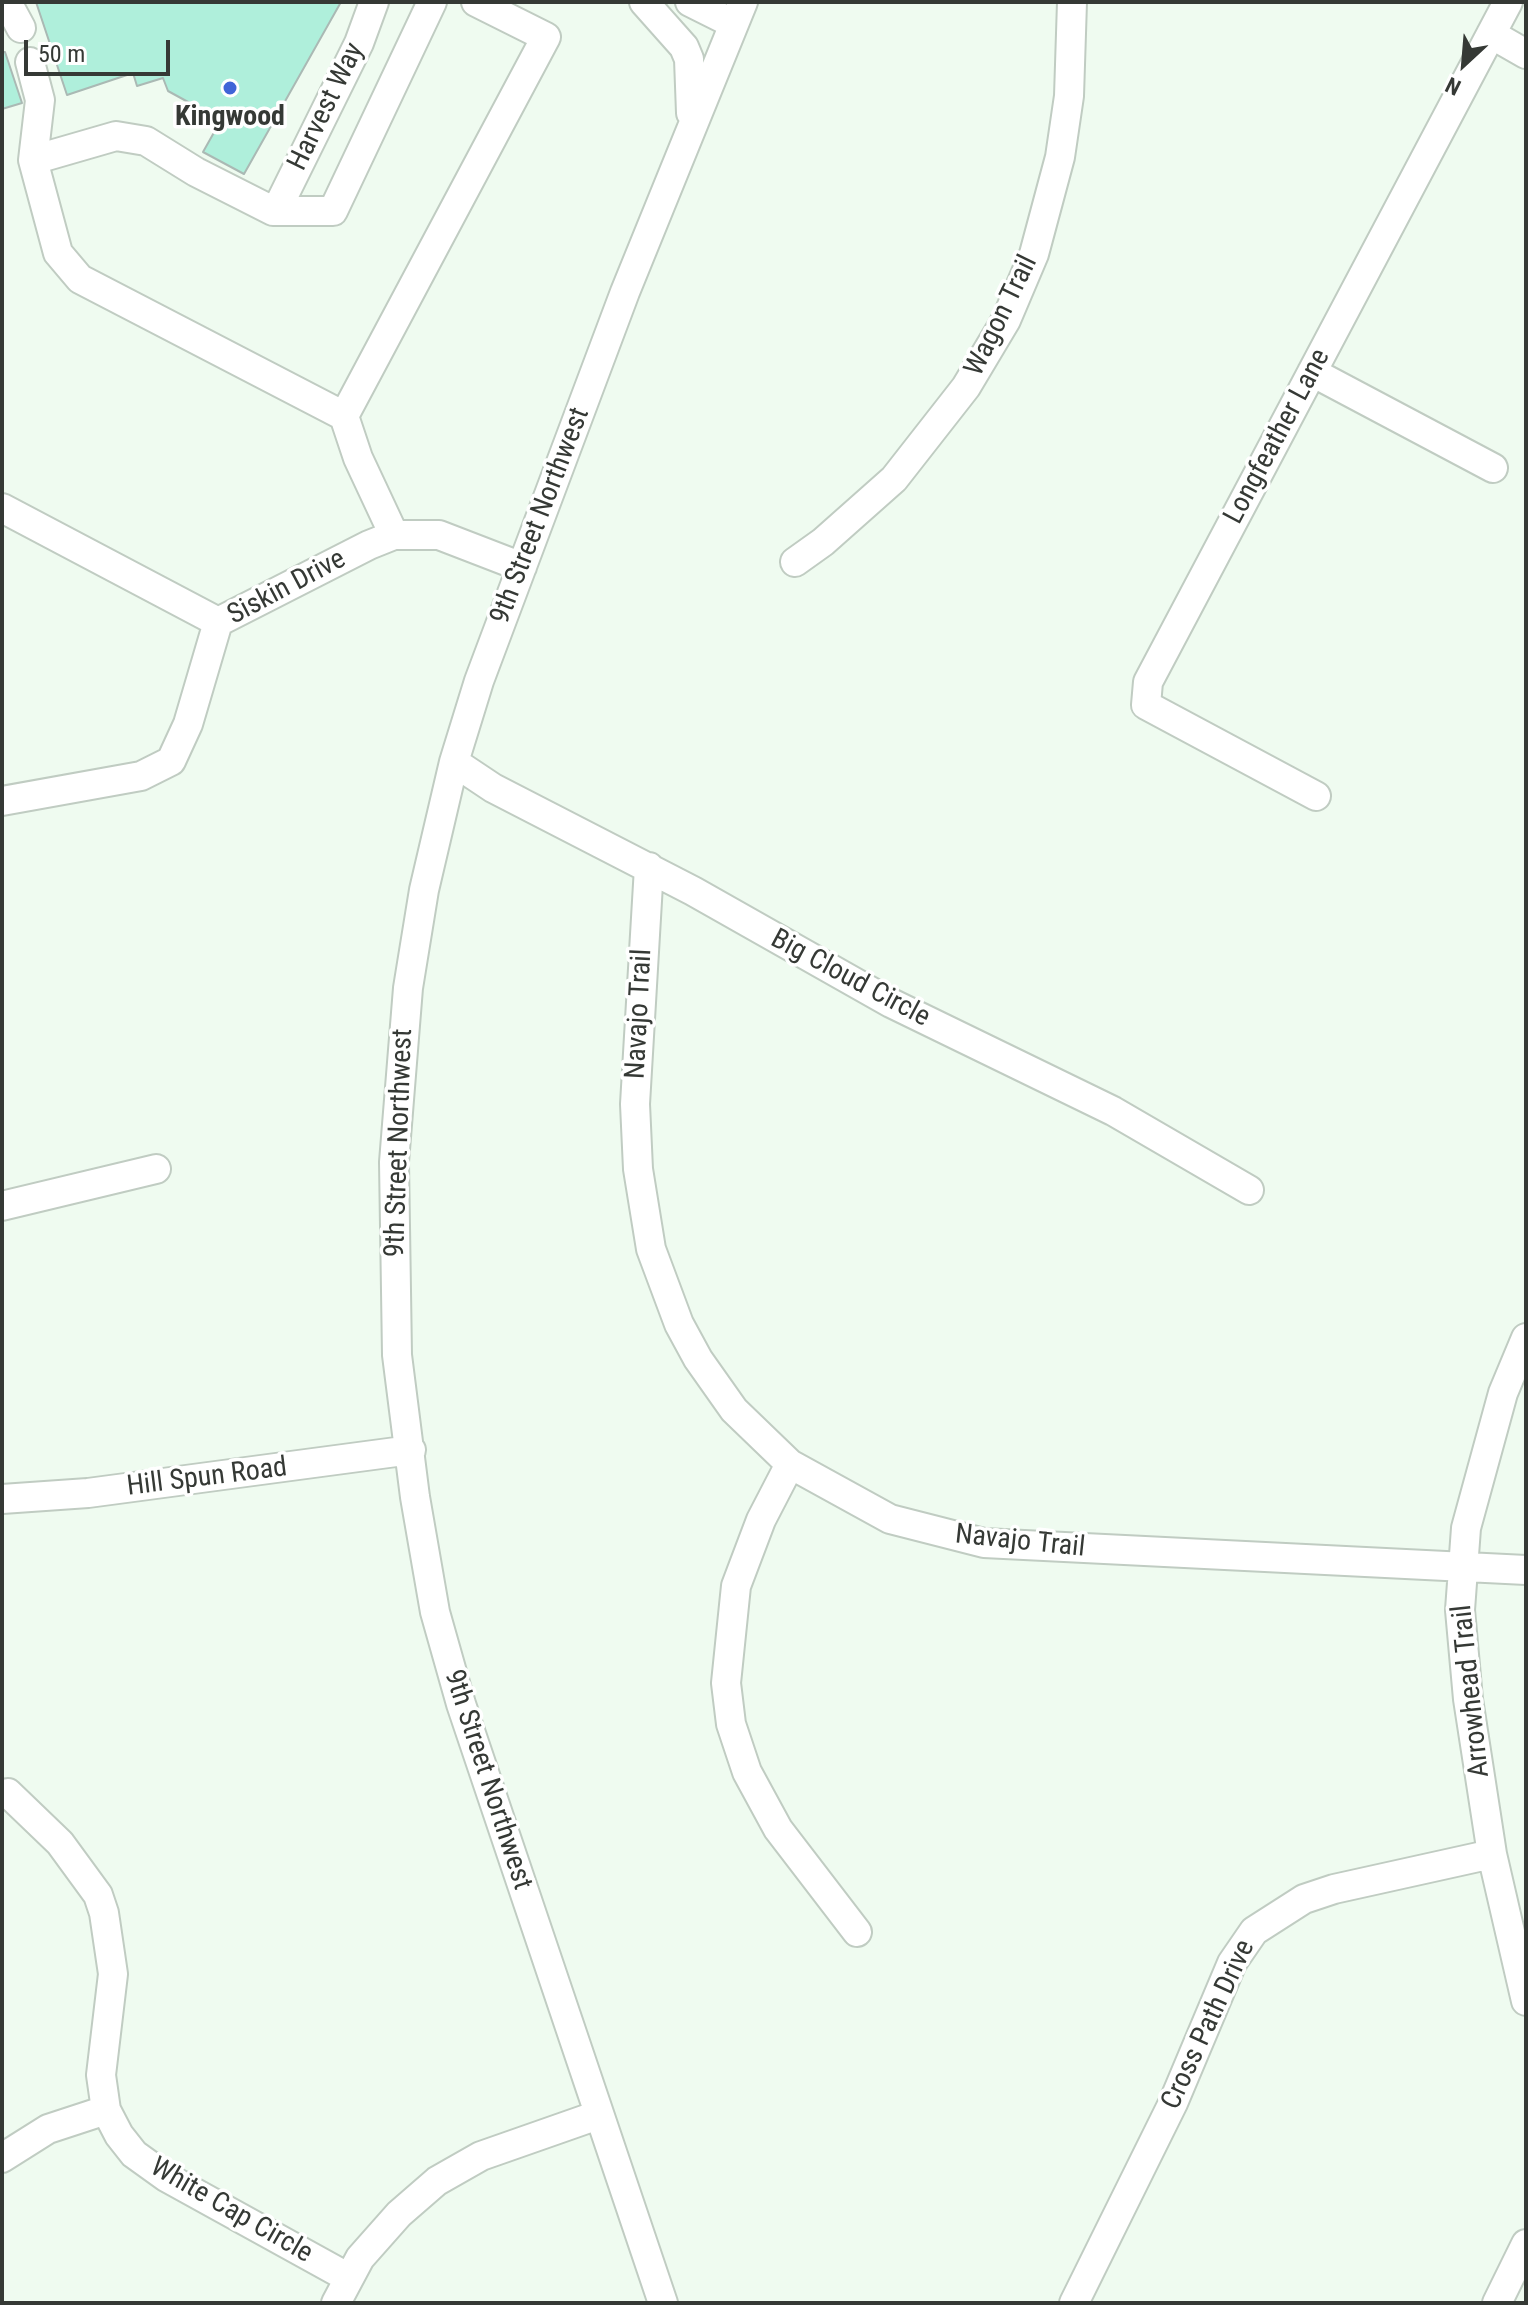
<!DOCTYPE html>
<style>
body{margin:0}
#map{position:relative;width:1528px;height:2305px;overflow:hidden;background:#effbf0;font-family:"Roboto Condensed",sans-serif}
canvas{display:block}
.frame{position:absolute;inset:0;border:4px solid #353935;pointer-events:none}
.north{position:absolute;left:1424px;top:24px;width:80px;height:80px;-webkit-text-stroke:6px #fff;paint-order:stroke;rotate:206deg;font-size:22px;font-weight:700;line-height:32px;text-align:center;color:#353935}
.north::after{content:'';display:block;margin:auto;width:28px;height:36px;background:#353935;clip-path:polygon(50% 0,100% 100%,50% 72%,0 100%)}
.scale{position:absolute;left:24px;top:40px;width:146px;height:36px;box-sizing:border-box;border:4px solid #353935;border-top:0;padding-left:10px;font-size:24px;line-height:28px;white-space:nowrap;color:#353935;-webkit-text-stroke:6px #fff;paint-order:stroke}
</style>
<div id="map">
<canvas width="1528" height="2305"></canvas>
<div class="frame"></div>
<div class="north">N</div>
<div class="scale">50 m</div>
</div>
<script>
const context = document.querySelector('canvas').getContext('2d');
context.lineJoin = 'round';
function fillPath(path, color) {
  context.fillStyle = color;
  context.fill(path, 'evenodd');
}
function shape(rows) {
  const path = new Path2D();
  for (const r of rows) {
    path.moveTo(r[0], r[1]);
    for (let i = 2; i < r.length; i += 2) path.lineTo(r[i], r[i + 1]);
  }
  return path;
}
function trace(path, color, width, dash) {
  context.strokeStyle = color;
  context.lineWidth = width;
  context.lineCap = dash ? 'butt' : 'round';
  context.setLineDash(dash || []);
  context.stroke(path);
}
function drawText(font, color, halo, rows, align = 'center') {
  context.font = font + ' "Roboto Condensed",sans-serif';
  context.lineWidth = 7;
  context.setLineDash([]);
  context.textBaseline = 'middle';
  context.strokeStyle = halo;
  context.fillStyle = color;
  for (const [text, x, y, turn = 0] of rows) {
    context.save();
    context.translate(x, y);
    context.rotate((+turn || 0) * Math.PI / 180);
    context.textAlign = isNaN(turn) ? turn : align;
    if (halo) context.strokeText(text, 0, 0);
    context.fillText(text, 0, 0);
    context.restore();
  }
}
const building = shape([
 [36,2,341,2,244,174,203,152,221,120,168,91,163,78,137,86,133,73,67,95,36,2],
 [2,52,5,52,22,103,2,109,2,52]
]);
fillPath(building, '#afefdb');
trace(building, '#aab9b4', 2);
const minor = shape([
 [7,2,21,28],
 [644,2,684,47,689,59,691,113],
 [690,2,734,24],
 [1491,34,1526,54],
 [30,62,40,100,33,160],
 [276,211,359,43,374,2],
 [1312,372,1493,468],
 [344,416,80,279,58,253,33,160,116,136,146,141,196,172,273,211,333,211,432,2],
 [2,508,218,622],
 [394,535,358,458,344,416,546,37,476,2],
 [795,562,823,542,894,479,966,387,1006,320,1034,254,1060,157,1069,96,1072,2],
 [454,762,493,788,693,891,891,1003,1113,1111,1249,1190],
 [1316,796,1146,705,1148,682,1508,2],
 [2,801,141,776,171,761,188,724,218,622,369,545,394,535,439,535,522,567],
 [649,867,635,1104,638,1169,651,1249,679,1324,698,1359,734,1410,790,1464,890,1519,984,1543,1526,1570],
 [2,1206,156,1169],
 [1526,1338,1503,1393,1466,1528,1460,1610,1468,1699,1492,1854,1526,2001],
 [790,1464,761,1520,736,1586,726,1683,731,1724,747,1772,778,1829,857,1932],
 [2,1499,88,1493,411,1450],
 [8,1793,60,1843,98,1895,104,1913,113,1974,101,2075,106,2110,119,2135,134,2154,166,2177,349,2278],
 [2,2158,48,2129,106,2110],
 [336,2303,360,2258,399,2214,437,2181,481,2156,598,2115],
 [663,2303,461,1704,435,1612,415,1497,397,1355,394,1162,408,988,424,890,454,762,479,681,625,292,743,2],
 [1074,2303,1173,2103,1232,1963,1254,1931,1304,1899,1334,1889,1492,1854],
 [1497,2303,1526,2244]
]);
trace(minor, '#c0ccc2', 32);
trace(minor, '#fff', 28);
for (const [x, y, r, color] of [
 [230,88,8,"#4065d7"]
]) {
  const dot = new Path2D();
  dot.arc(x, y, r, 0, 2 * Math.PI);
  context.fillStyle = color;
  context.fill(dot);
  trace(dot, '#fff', 3);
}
drawText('28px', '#353935', '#fff', [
 ["Harvest Way",327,107,-64],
 ["Wagon Trail",1002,316,-64],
 ["Longfeather Lane",1278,437,-62],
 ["9th Street Northwest",541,516,-69],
 ["Siskin Drive",287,588,-28],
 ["Big Cloud Circle",850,979,28],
 ["Navajo Trail",640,1014,-87],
 ["9th Street Northwest",400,1143,-88],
 ["Hill Spun Road",207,1478,-7],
 ["Navajo Trail",1020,1542,6],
 ["Arrowhead Trail",1472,1691,-96],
 ["9th Street Northwest",487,1780,72],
 ["Cross Path Drive",1209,2025,-65],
 ["White Cap Circle",231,2211,30]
]);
drawText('bold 28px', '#353935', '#fff', [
 ["Kingwood",230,118]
]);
</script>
